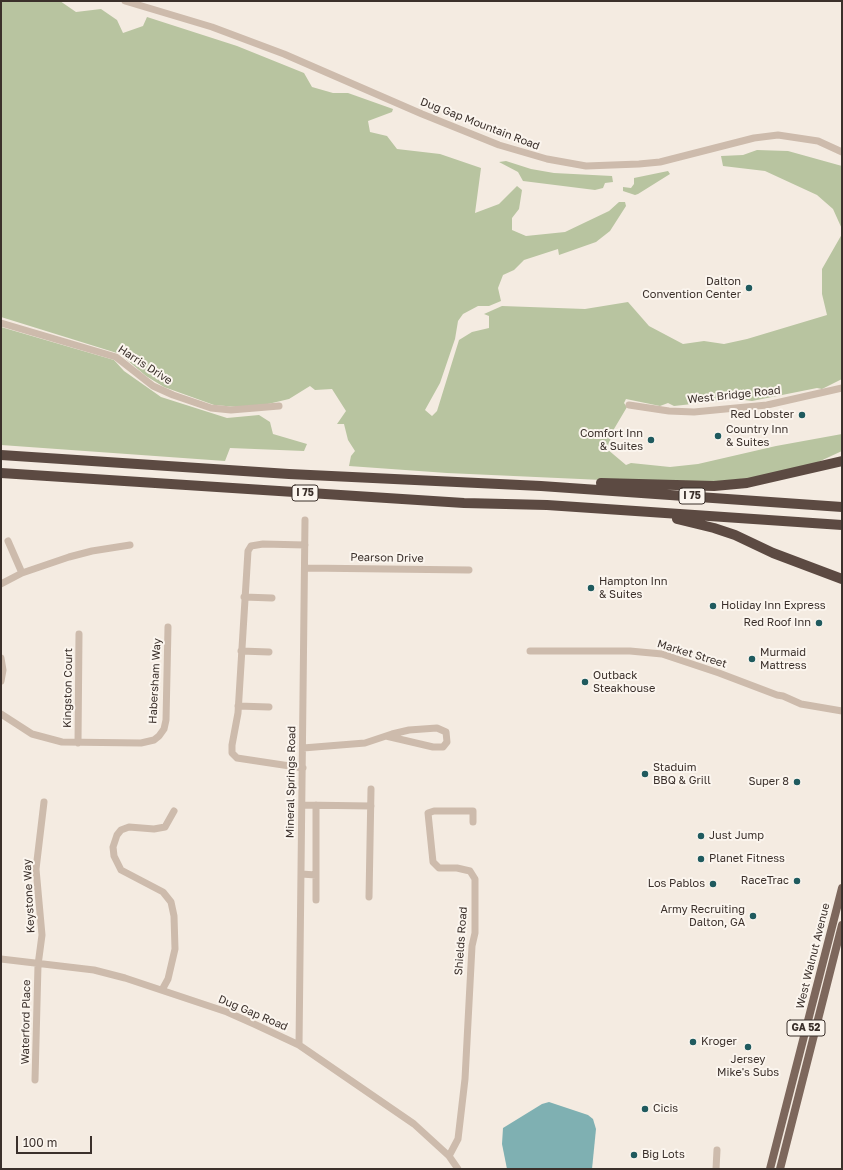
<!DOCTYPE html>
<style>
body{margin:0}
#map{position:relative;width:843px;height:1170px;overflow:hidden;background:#f4ebe1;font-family:"Golos Text",sans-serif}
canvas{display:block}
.frame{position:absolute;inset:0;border:2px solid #3b302b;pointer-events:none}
.scale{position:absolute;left:16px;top:1136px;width:76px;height:18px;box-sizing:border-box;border:2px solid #3b302b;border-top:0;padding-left:5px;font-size:12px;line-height:14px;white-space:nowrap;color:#3b302b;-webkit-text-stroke:3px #fbf5ee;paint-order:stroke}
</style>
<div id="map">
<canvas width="843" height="1170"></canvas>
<div class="frame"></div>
<div class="scale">100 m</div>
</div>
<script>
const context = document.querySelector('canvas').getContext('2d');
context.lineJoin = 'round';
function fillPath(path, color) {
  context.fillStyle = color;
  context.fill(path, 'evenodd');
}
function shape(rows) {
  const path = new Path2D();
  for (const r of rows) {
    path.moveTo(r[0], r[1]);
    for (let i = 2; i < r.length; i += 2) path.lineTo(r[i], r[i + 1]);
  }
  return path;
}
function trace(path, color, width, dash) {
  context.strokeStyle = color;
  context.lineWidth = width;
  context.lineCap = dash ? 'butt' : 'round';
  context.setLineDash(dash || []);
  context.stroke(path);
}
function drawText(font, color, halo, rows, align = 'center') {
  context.font = font + ' "Golos Text",sans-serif';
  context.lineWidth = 4;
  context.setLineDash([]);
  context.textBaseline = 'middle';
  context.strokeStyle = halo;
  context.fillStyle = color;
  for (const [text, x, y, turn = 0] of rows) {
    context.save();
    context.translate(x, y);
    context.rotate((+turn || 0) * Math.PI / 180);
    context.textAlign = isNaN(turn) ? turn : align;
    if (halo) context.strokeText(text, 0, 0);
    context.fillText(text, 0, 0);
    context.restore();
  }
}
fillPath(shape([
 [1,1,60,1,76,12,101,9,117,20,123,33,143,26,147,17,237,46,304,73,312,87,333,93,348,93,393,109,392,112,368,121,370,132,387,136,397,149,440,154,481,168,475,213,499,204,517,186,522,190,519,209,512,218,512,230,526,236,565,232,609,211,619,202,625,202,626,206,610,231,596,242,559,255,558,249,524,260,514,270,503,275,498,288,501,301,489,306,478,306,463,314,458,321,455,339,440,383,425,410,432,416,437,411,459,340,472,332,489,328,489,316,484,314,502,306,585,309,628,302,649,326,683,344,704,341,724,344,747,339,827,315,822,294,822,269,842,234,842,379,822,389,817,388,752,401,737,399,674,406,668,403,660,406,626,399,624,403,627,407,614,429,607,449,626,465,631,463,670,467,698,464,776,446,842,434,842,451,816,463,771,476,691,484,447,473,349,466,351,456,355,451,348,440,344,424,337,424,346,411,332,389,315,390,310,386,289,399,268,404,237,407,214,405,164,387,146,376,120,354,1,317],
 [757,150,788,151,842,166,842,229,833,209,817,195,765,171,723,166,721,156,743,155],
 [506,161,531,169,554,173,612,176,613,182,605,183,603,188,595,190,523,181,518,172,499,162],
 [668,171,670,174,638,194,635,195,623,191,623,187,631,188,634,184,634,178],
 [1,327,114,360,124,371,161,397,227,418,259,415,270,422,273,434,307,444,304,451,230,448,225,461,1,445]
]), '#b8c4a0');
fillPath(shape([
 [549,1102,588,1115,593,1119,596,1129,592,1169,507,1169,502,1144,503,1128,542,1104]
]), '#7fb0b2');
trace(shape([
 [125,1,212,27,284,54,422,114,499,145,547,159,586,166,639,164,660,162,754,138,778,135,818,141,842,152],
 [1,323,116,357,153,386,173,395,211,408,231,410,279,406],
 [629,405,669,411,694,412,767,405,842,388],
 [8,541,22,573],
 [305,568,469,570],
 [1,584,22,573,69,557,92,551,130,545],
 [244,597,272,598],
 [241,651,269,652],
 [530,651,630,651,662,654,719,673,777,695,783,696,801,704,842,711],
 [1,658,3,670,1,681],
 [238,706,269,707],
 [1,714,32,734,62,742,141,743,154,740,159,736,164,729,166,720,168,627],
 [78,743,79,634],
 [303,748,365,743,392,734,409,730,437,728,446,732,447,742,443,747,433,747,386,736],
 [303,768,237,758,232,753,232,745,238,713,248,551,251,546,263,544,305,545],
 [302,805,371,806],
 [316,805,316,900],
 [301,874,316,875],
 [369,897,371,789],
 [1,959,94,970,125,978,227,1012,254,1024,299,1045,414,1124,449,1156,458,1169],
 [162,990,168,979,175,949,174,916,171,902,163,892,121,870,114,856,113,847,117,835,121,830,129,827,154,829,165,827,174,811],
 [299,1045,305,520],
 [35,1080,38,965,42,935,36,869,44,802],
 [449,1156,458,1139,465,1079,472,946,475,933,475,879,470,871,457,868,439,868,433,862,428,813,434,811,473,811,473,822],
 [716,1169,717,1150]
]), '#cdbbac', 7);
trace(shape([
 [770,1169,842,888],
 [780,1169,842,925]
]), '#7d675c', 8);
trace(shape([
 [1,455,289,474,541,486,842,507],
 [1,473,464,503,547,505,842,525],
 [601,483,714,486,747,483,842,461],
 [677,519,714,528,735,535,773,553,842,579]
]), '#5c4a42', 10);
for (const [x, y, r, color] of [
 [749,288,4,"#1f5a5e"],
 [802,415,4,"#1f5a5e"],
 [718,436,4,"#1f5a5e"],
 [651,440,4,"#1f5a5e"],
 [591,588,4,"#1f5a5e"],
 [713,606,4,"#1f5a5e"],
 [819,623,4,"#1f5a5e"],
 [752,659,4,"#1f5a5e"],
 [585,682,4,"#1f5a5e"],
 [645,774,4,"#1f5a5e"],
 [797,782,4,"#1f5a5e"],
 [701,836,4,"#1f5a5e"],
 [701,859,4,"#1f5a5e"],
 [797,881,4,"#1f5a5e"],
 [713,884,4,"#1f5a5e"],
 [753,916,4,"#1f5a5e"],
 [693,1042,4,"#1f5a5e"],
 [748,1047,4,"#1f5a5e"],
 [645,1109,4,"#1f5a5e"],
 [634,1155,4,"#1f5a5e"]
]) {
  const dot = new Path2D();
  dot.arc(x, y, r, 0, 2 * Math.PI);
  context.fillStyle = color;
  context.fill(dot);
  trace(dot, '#fbf5ee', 1.5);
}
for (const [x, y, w] of [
 [305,493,26],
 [692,496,26],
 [806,1028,38]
]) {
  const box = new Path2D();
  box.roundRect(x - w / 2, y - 8, w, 16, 3);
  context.fillStyle = '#fbf5ee';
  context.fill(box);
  trace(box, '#3b302b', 1);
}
drawText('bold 10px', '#3b302b', null, [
 ["I 75",305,493],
 ["I 75",692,496],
 ["GA 52",806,1028]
]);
drawText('11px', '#3b302b', '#fbf5ee', [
 ["Dug Gap Mountain Road",480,124,21],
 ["Harris Drive",145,365,33],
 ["West Bridge Road",734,395,-6],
 ["Pearson Drive",387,558,1],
 ["Market Street",692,654,17],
 ["Habersham Way",155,681,-87],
 ["Kingston Court",68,688,-89],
 ["Mineral Springs Road",291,782,-89],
 ["Keystone Way",29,896,-93],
 ["Shields Road",461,941,-86],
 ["West Walnut Avenue",813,956,-76],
 ["Dug Gap Road",253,1013,23],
 ["Waterford Place",26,1022,-89]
]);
drawText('11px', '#3b302b', '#fbf5ee', [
 ["Dalton",741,282,"right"],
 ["Convention Center",741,295,"right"],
 ["Red Lobster",794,415,"right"],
 ["Country Inn",726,430],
 ["& Suites",726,443],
 ["Comfort Inn",643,434,"right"],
 ["& Suites",643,447,"right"],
 ["Hampton Inn",599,582],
 ["& Suites",599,595],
 ["Holiday Inn Express",721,606],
 ["Red Roof Inn",811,623,"right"],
 ["Murmaid",760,653],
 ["Mattress",760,666],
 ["Outback",593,676],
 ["Steakhouse",593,689],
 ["Staduim",653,768],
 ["BBQ & Grill",653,781],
 ["Super 8",789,782,"right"],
 ["Just Jump",709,836],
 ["Planet Fitness",709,859],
 ["RaceTrac",789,881,"right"],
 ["Los Pablos",705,884,"right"],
 ["Army Recruiting",745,910,"right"],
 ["Dalton, GA",745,923,"right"],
 ["Kroger",701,1042],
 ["Jersey",748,1060,"center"],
 ["Mike's Subs",748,1073,"center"],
 ["Cicis",653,1109],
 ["Big Lots",642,1155]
], 'left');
</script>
